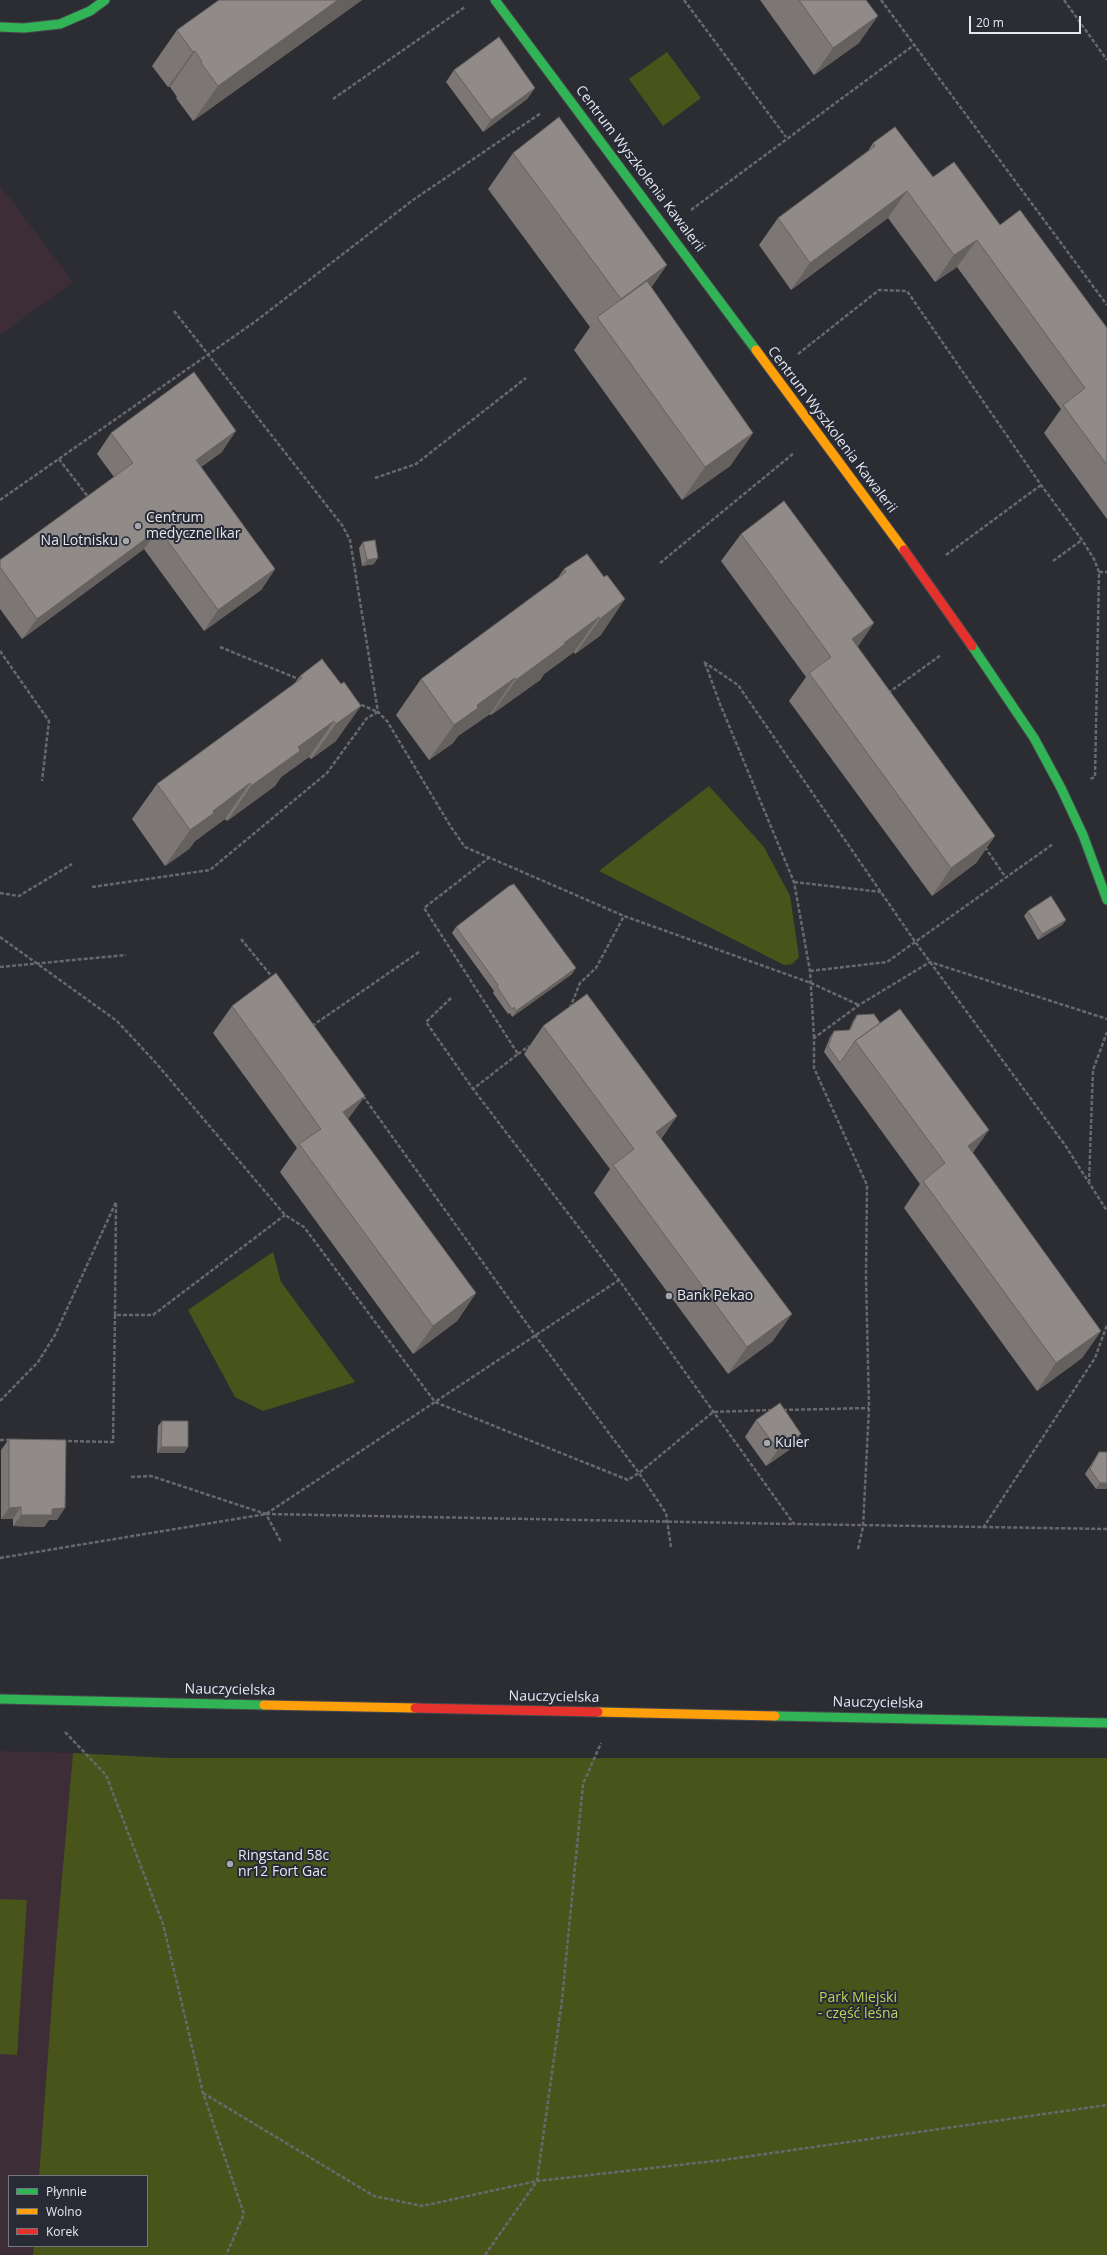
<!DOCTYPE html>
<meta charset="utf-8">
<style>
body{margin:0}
#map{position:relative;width:1107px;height:2255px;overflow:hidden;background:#2c2d32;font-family:"Open Sans",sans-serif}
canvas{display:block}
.legend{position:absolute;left:8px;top:2175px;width:140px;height:72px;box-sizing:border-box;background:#282b36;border:1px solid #747780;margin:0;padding:5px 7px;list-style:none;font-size:12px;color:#e6e8ef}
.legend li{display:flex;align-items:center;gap:8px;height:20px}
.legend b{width:20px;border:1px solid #747780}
.scale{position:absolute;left:969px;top:16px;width:112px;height:18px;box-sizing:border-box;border:2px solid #e6e8ef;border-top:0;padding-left:5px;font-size:12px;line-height:14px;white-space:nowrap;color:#e6e8ef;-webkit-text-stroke:3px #282b36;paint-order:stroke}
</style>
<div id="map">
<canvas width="1107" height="2255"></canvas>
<ul class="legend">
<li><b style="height:5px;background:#30b455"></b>Płynnie</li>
<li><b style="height:5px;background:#ff9f0a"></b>Wolno</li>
<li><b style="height:5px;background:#e5322d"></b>Korek</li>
</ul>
<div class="scale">20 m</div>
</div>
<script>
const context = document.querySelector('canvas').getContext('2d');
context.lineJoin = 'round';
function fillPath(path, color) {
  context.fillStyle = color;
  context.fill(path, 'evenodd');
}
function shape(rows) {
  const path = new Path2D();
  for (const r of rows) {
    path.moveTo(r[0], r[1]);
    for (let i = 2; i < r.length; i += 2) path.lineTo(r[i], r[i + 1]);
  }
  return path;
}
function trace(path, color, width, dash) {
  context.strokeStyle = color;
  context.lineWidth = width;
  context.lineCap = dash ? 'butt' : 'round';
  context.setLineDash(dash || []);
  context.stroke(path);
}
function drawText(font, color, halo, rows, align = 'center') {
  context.font = font + ' "Open Sans",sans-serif';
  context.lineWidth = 4;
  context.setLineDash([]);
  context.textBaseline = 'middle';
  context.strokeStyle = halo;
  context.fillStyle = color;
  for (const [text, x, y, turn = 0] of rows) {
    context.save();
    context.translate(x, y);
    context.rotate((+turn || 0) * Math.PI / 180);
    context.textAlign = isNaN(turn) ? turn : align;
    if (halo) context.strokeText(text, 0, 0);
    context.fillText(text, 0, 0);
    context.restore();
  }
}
fillPath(shape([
 [0,185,73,282,0,335],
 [0,1751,73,1753,39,2176,9,2176,9,2246,34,2246,33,2255,0,2255]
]), '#3c2d36');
fillPath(shape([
 [667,52,701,98,663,126,629,79],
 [709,786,764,847,790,896,799,957,792,964,784,965,599,871],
 [273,1252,281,1282,355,1382,263,1411,235,1397,188,1310],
 [73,1753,169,1758,1107,1758,1107,2255,33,2255,34,2246,147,2246,147,2176,39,2176,56,1946],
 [0,1899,27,1900,17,2055,0,2054]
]), '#49541b');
const fast = shape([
 [495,0,756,350],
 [0,27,24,28,60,24,90,11,105,0],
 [972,646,1034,738,1061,788,1083,835,1107,900],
 [0,1699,264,1705],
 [775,1716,1107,1723]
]);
const slow = shape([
 [756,350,904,550],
 [264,1705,415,1708],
 [598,1712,775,1716]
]);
const jam = shape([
 [904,550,972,646],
 [415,1708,598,1712]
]);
trace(fast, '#47484d', 11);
trace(slow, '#47484d', 11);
trace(jam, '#47484d', 11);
trace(shape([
 [684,0,786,137],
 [881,0,1107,305],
 [1064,0,1107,60],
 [333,99,465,7],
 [691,210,914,45],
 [174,311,342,525,350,540,378,712,387,721,451,827,465,847,624,916,811,983,859,1005],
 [798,354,879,290,907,291,1041,485,1082,540,1094,559,1099,572,1095,777,1090,779],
 [59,459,89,498],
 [375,478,416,464,526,378],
 [0,500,256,321,413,200,541,113],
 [946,555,1041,485],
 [1053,561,1082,540],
 [660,563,794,453],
 [1099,572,1107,572],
 [220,647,301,680],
 [0,651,49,721,42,781],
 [704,662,738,685,916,943,1065,1145,1107,1211],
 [705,663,720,704,794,882,810,971,814,1037],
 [888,693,941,655],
 [985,847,1006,878],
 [490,857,424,908,518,1054,473,1089,619,1280,794,1524,1107,1529],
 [794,882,881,892],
 [92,887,210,870,327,773,367,718,378,712,357,703],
 [0,893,19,896,72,864],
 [0,937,117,1021,156,1063,285,1215,304,1227,435,1402,628,1480,639,1473,713,1412,772,1410],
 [241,939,273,978],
 [0,967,126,955],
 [810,971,887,962,1053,844],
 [451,998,426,1022,473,1089],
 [570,1008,580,983,596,968,624,916],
 [312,1026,419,952],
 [518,1054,529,1046],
 [363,1096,535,1335,639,1473,666,1513,671,1547],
 [1089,1183,1093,1070,1107,1032],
 [0,1401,38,1362,55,1335,116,1202,115,1315],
 [783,1410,869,1408],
 [0,1440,11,1440],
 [62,1441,113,1442,115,1315,153,1315,285,1215],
 [131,1477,151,1476,266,1514,281,1542],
 [266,1514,793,1524],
 [983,1528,1095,1358,1107,1325],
 [858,1549,863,1527,869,1408,866,1277,867,1185,814,1068,814,1038,859,1005,930,962,1107,1019],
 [0,1558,266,1514,619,1280],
 [65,1732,106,1775,163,1924,203,2093,244,2214,226,2255],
 [203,2093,374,2196,422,2206,537,2181,723,2160,1107,2105],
 [485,2255,537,2181,562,2000,583,1784,601,1743]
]), '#68696e', 2.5, [4, 2]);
trace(fast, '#30b455', 9);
trace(slow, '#ff9f0a', 9);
trace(jam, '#e5322d', 9);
fillPath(shape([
 [362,0,193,121,176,98,177,97,170,87,168,87,152,66,177,30],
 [760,0,866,0,859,43,814,75],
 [454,70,535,88,527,99,483,132,446,82],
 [873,143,933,177,1000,225,1107,328,1107,519,1044,433,1061,409,957,267,935,282,888,218,791,290,759,245,778,218,868,151],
 [513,153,651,288,753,433,730,466,682,500,574,350,590,327,488,189],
 [111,433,222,452,201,467,275,569,261,590,204,631,144,549,22,639,0,609,0,560,114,477,97,454],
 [741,534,857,647,995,836,976,863,932,896,789,701,806,677,721,561],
 [363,542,374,564,362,566,359,548],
 [564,569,604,577,601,635,575,654,574,652,544,674,540,680,491,715,490,714,458,736,453,743,429,760,396,715,421,679,557,579],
 [300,676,341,684,336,741,311,759,309,757,281,777,275,786,227,821,225,819,195,841,189,849,165,866,132,819,157,784,294,684],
 [1028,911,1066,920,1062,925,1038,940,1024,916],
 [456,927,572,974,512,1017,510,1013,508,1014,493,993,494,991,452,933],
 [232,1006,365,1096,348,1119,476,1293,457,1321,413,1354,280,1172,297,1148,213,1033],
 [857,1015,973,1153,1101,1331,1082,1358,1037,1391,904,1208,920,1184,824,1052,830,1037,834,1031,849,1030,853,1021],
 [543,1026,677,1116,661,1139,773,1341,728,1374,594,1193,610,1169,524,1054],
 [756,1420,789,1450,766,1466,745,1437],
 [162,1421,188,1447,184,1453,157,1453,158,1426],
 [9,1439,57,1520,49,1520,44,1527,13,1526,13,1519,1,1519,1,1450],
 [1099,1452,1107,1452,1107,1489,1096,1489,1085,1474]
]), '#7c7775');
fillPath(shape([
 [338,0,362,0,193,121,218,86],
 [878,16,859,43,814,75,833,48],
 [195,51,170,87,168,87,193,52],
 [535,88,527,99,483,132,491,120],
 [907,191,888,218,791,290,810,263],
 [977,240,957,267,935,282,954,255],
 [667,265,642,301,602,325,621,299],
 [236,431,222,452,181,481,196,460],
 [753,433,730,466,682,500,705,467],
 [159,529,144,549,22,639,37,619],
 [378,558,374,564,362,566,367,560],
 [275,569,261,590,204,631,218,610],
 [625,599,601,635,575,654,600,619],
 [599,617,574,652,544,674,540,680,491,715,516,680,564,643],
 [874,623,855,651,852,639],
 [515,678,490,714,458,736,453,743,429,760,454,725,477,705],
 [361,706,336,741,311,759,336,724],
 [334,721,309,757,281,777,275,786,227,821,251,786,298,747],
 [250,783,225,819,195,841,189,849,165,866,190,830,213,811],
 [995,836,976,863,932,896,951,868],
 [1066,920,1062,925,1038,940,1042,934],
 [576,968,572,974,512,1017,516,1011],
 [365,1096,345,1123,343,1112],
 [677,1116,658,1143,656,1132],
 [989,1130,970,1157,968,1146],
 [476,1293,457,1321,413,1354,433,1326],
 [792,1314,773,1341,728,1374,747,1347],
 [1101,1331,1082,1358,1037,1391,1056,1363],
 [801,1434,789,1450,766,1466,778,1450],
 [161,1447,188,1447,184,1453,157,1453],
 [1100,1483,1107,1483,1107,1489,1096,1489],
 [21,1507,13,1519,1,1519,9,1508],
 [65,1508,57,1520,49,1520,44,1527,13,1526,21,1515,52,1509]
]), '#65615f');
const building = shape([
 [219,0,338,0,218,86,201,63,202,62,195,51,193,52,177,30,219,0],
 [799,0,866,0,878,16,833,48,799,0],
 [499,37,535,88,491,120,454,70,499,37],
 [559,117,667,265,621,299,513,153,559,117],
 [895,127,933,177,954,162,1000,225,1020,210,1107,328,1107,372,1106,372,1107,373,1107,465,1063,405,1085,388,977,240,954,255,907,191,810,263,778,218,875,146,873,143,895,127],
 [647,281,753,433,705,467,597,317,647,281],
 [194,372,236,431,196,460,275,569,218,610,159,529,37,619,0,567,0,560,133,463,111,433,194,372],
 [784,501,874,623,852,639,995,836,951,868,809,673,831,657,741,534,784,501],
 [375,540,378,558,367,560,363,542,375,540],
 [587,554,604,577,607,575,625,599,600,619,599,617,564,643,565,644,516,680,515,678,477,705,478,708,454,725,421,679,566,572,564,569,587,554],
 [322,659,341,684,344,682,361,706,336,724,334,721,298,747,300,751,251,786,250,783,213,811,214,813,190,830,157,784,302,678,300,676,322,659],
 [514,884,576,968,516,1011,514,1007,512,1009,497,987,498,985,456,927,509,886,514,884],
 [1051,896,1066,920,1042,934,1028,911,1051,896],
 [276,973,365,1096,343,1112,476,1293,433,1326,299,1144,321,1129,232,1006,276,973],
 [587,994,677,1116,656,1132,792,1314,747,1347,613,1165,634,1149,543,1026,587,994],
 [900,1009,989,1130,968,1146,1101,1331,1056,1363,923,1181,945,1163,855,1041,900,1009],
 [874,1014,880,1023,855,1041,840,1063,828,1046,834,1031,850,1030,857,1015,874,1014],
 [780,1403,801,1434,778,1450,756,1420,780,1403],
 [162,1421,188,1421,188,1447,161,1447,162,1421],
 [9,1439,66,1440,65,1508,52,1509,52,1515,21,1515,21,1507,9,1508,9,1439],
 [1099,1452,1107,1452,1107,1483,1100,1483,1090,1469,1099,1452]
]);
fillPath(building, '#908a88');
trace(building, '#65615f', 1);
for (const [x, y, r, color] of [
 [138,526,4,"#a5a7ad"],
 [126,541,4,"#a5a7ad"],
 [669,1296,4,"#a5a7ad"],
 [767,1443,4,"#a5a7ad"],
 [230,1864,4,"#a5a7ad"]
]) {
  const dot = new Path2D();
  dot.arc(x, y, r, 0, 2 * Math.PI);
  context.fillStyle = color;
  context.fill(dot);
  trace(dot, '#282b36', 1.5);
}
drawText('14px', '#e6e8ef', '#282b36', [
 ["Centrum Wyszkolenia Kawalerii",640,169,53],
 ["Centrum Wyszkolenia Kawalerii",832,430,53],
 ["Nauczycielska",230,1690,1],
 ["Nauczycielska",554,1697,1],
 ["Nauczycielska",878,1703,1]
]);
drawText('14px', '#e6e8ef', '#282b36', [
 ["Centrum",146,518],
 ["medyczne Ikar",146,534],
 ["Na Lotnisku",118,541,"right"],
 ["Bank Pekao",677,1296],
 ["Kuler",775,1443],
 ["Ringstand 58c",238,1856],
 ["nr12 Fort Gac",238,1872]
], 'left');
drawText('14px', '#bbd559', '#282b36', [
 ["Park Miejski",858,1998],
 ["- część leśna",858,2014]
]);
</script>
